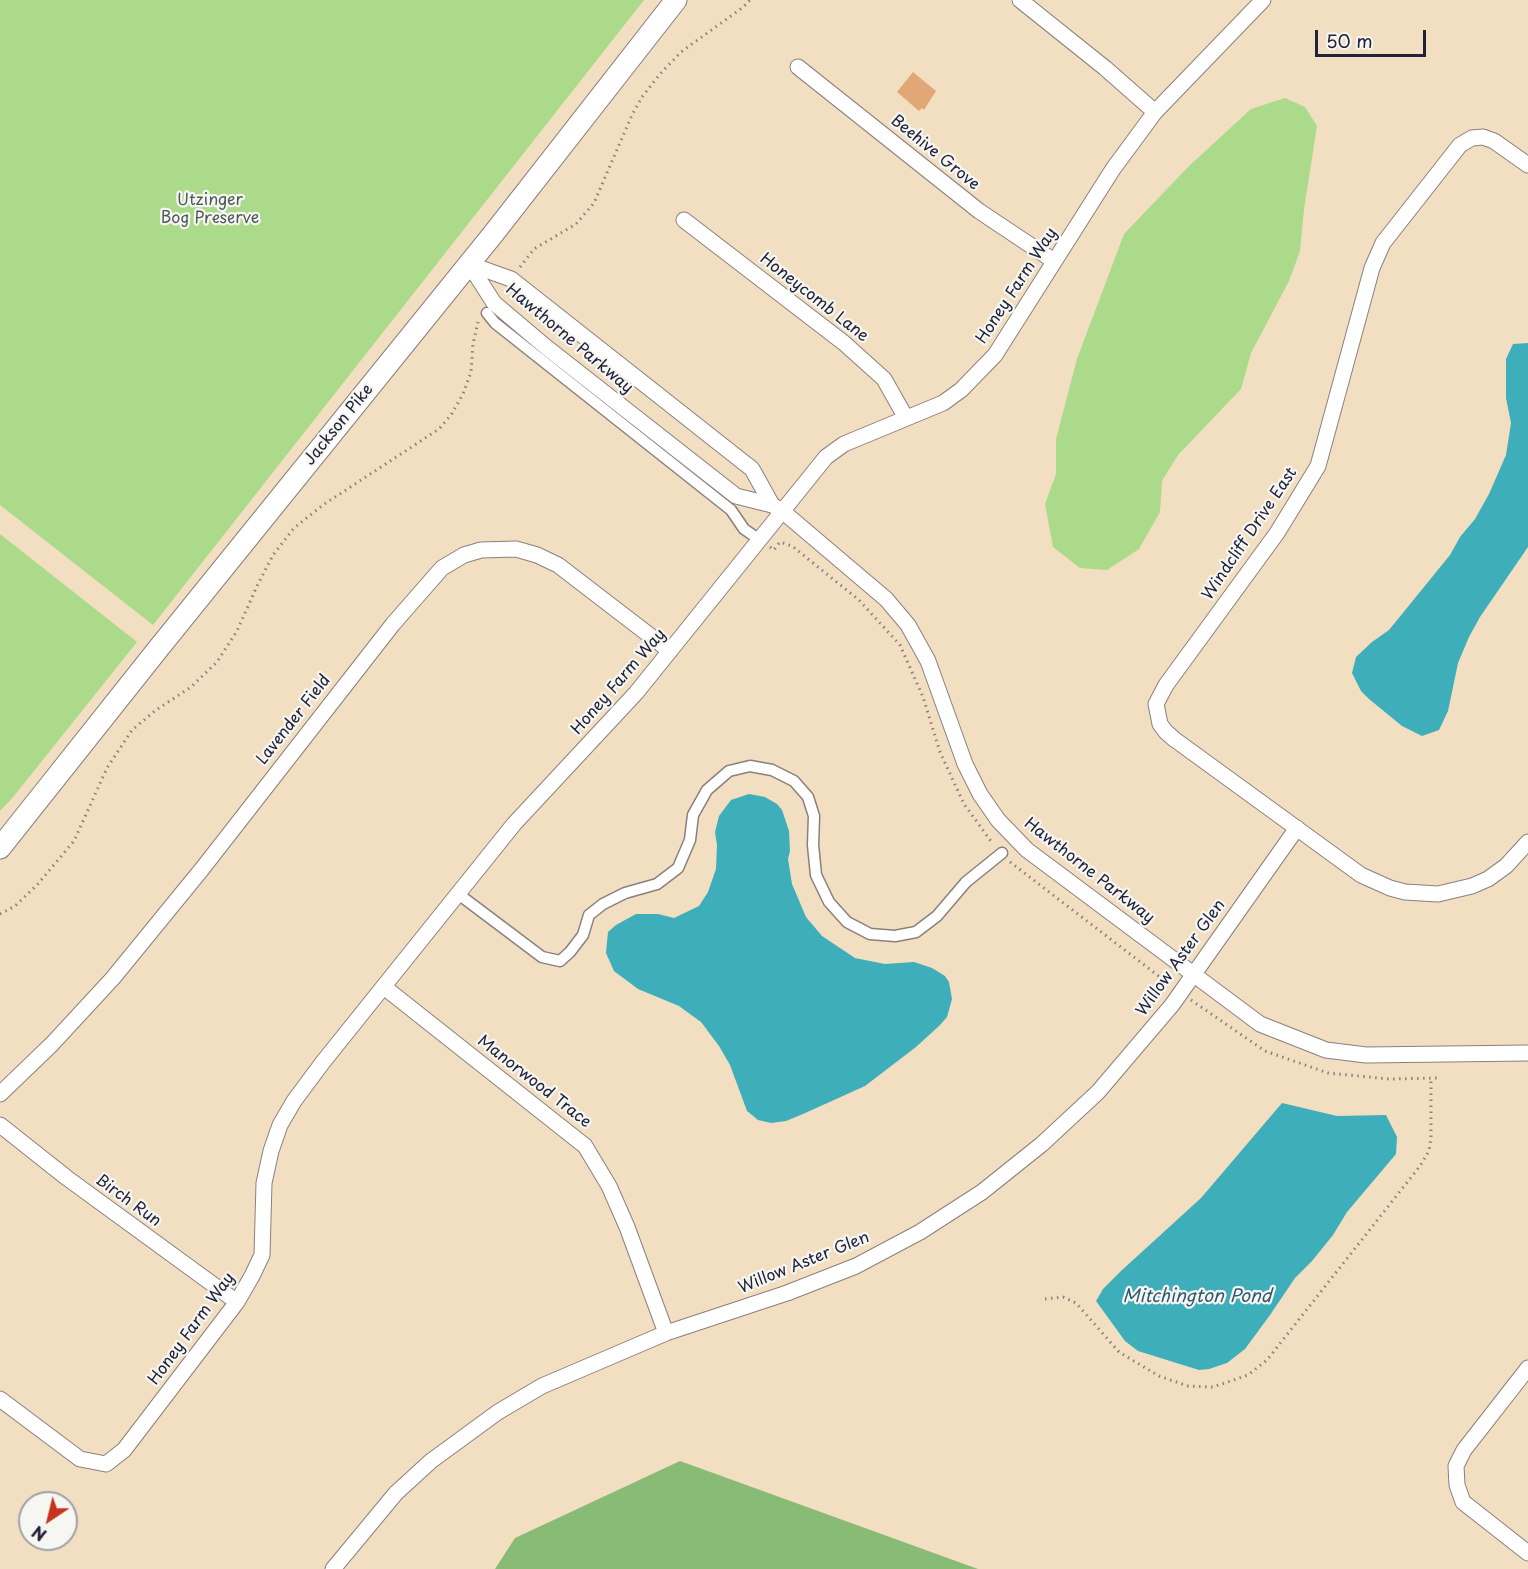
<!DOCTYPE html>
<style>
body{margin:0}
#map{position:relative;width:1528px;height:1569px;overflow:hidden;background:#f2dec0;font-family:"Playpen Sans",sans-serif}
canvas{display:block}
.north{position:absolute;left:18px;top:1491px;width:60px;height:60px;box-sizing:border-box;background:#f6f6f2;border:2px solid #a1a1a9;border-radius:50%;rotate:215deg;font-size:16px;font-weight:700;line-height:24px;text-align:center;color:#22223b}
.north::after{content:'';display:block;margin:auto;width:21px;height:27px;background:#c8321e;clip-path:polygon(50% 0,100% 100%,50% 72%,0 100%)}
.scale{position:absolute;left:1315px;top:30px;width:111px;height:27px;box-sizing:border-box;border:3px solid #22223b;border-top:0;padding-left:8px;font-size:18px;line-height:21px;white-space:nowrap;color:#22223b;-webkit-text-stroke:4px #f6f6f2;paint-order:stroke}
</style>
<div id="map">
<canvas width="1528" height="1569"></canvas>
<div class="north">N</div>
<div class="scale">50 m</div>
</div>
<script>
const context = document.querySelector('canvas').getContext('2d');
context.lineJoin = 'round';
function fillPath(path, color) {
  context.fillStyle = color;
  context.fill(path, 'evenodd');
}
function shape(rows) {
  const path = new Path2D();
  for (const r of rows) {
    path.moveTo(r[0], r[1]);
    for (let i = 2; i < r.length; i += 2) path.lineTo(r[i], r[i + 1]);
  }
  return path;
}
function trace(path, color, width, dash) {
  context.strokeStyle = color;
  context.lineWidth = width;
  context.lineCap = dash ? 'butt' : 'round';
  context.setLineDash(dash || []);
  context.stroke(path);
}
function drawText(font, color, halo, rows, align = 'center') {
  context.font = font + ' "Playpen Sans",sans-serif';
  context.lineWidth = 4.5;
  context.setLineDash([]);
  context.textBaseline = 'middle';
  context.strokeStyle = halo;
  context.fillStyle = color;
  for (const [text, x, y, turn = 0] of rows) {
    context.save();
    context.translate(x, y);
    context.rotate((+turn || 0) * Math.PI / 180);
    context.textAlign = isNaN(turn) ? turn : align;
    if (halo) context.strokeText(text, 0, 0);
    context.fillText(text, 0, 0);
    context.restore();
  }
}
fillPath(shape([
 [0,0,644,0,153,625,0,505],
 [1285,98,1305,107,1317,126,1304,209,1300,251,1289,281,1251,353,1241,389,1178,455,1162,481,1160,512,1139,549,1107,570,1080,568,1053,547,1045,504,1056,474,1056,439,1077,359,1124,234,1189,166,1251,109],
 [0,534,137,642,14,796,0,811]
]), '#abdb8a');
fillPath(shape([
 [680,1461,978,1569,495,1569,515,1538]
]), '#88bb76');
fillPath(shape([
 [1528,343,1528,547,1480,617,1469,637,1458,663,1448,711,1439,730,1422,736,1402,726,1369,699,1361,691,1352,673,1356,657,1372,642,1389,630,1450,555,1460,537,1475,519,1489,494,1506,455,1511,423,1506,398,1506,359,1513,344],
 [749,794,765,797,777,804,782,810,789,831,790,851,788,859,792,884,806,917,822,936,855,958,885,964,914,962,932,968,945,976,949,982,952,999,947,1017,940,1025,916,1047,865,1086,803,1114,786,1121,771,1123,758,1120,747,1111,730,1065,719,1046,701,1022,679,1006,638,989,614,971,606,953,608,932,616,925,636,914,658,914,674,918,699,906,708,892,716,869,717,845,715,832,719,816,731,800],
 [1282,1103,1337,1116,1386,1115,1397,1137,1396,1154,1347,1212,1333,1235,1312,1261,1295,1278,1270,1315,1245,1349,1227,1363,1209,1369,1199,1370,1138,1351,1125,1341,1096,1301,1103,1289,1121,1271,1201,1198]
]), '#3eaeba');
fillPath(shape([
 [913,72,936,91,924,110,922,108,919,111,897,92]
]), '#e1a776');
const pedestrian = shape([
 [487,313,495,323,731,510,744,529,760,540],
 [457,893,542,957,560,961,570,952,583,935,589,915,603,904,625,893,657,884,678,868,690,840,693,815,707,790,729,771,750,766,772,770,794,781,808,797,814,816,813,845,816,875,829,902,847,922,870,934,895,936,916,932,937,916,966,882,1002,853]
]);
const minor = shape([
 [1020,0,1105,68,1155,112],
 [798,67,979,211,1054,261],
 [1528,165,1494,141,1483,137,1472,138,1460,145,1383,243,1372,268,1318,466,1277,533,1166,685,1156,704,1160,724,1166,732,1174,739,1361,875,1390,888,1405,892,1438,894,1472,886,1488,879,1506,866,1528,842],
 [684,220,844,343,884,379,906,418],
 [469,264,494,303,546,347,736,496,772,505,781,510,886,599,908,625,928,661,965,764,980,794,998,820,1027,850,1260,1024,1326,1050,1366,1055,1528,1053],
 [469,264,511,279,752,469,772,505],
 [384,987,585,1146,609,1186,627,1227,666,1333],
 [0,1094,52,1044,113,978,202,869,393,624,442,568,464,555,481,550,516,549,537,555,558,565,670,651],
 [0,1125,67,1178,237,1302],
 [1528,1368,1464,1450,1456,1466,1457,1485,1463,1502,1528,1553],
 [0,1399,80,1459,106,1464,124,1450,237,1302,252,1276,262,1255,264,1183,271,1151,280,1125,294,1101,323,1062,514,824,636,693,826,457,844,444,943,403,961,390,995,355,1113,169,1155,112,1263,0],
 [333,1569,396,1493,431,1461,498,1412,542,1386,666,1333,787,1293,856,1266,920,1232,982,1192,1042,1144,1098,1092,1172,1005,1297,828]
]);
const secondary = shape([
 [0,848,158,649,494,233,676,0]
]);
trace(pedestrian, '#8a807e', 13);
trace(minor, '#8a807e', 17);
trace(secondary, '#8a807e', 23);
trace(shape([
 [520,267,534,249,576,224,594,203,632,115,642,97,660,74,681,52,742,8,750,0],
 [770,547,774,550,780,542,792,546,859,600,900,645,923,697,940,752,964,804,993,844],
 [1010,862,1169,984],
 [0,914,15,906,37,885,74,841,107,768,132,730,156,710,191,687,217,662,237,631,257,586,273,555,294,528,323,505,439,429,451,415,463,394,471,372,473,344,478,322],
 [1191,1000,1265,1051,1328,1073,1389,1079,1439,1078],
 [1045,1299,1063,1297,1076,1303,1119,1352,1159,1376,1188,1386,1213,1387,1248,1375,1267,1360,1420,1166,1429,1151,1431,1137,1431,1079]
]), '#8a807e', 3, [1.5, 4.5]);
trace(pedestrian, '#fff', 10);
trace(minor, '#fff', 15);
trace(secondary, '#fff', 21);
drawText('16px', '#22223b', '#f6f6f2', [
 ["Beehive Grove",935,153,39],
 ["Honey Farm Way",1017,286,-57],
 ["Honeycomb Lane",814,298,38],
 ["Hawthorne Parkway",569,339,40],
 ["Jackson Pike",339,425,-51],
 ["Windcliff Drive East",1250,534,-56],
 ["Honey Farm Way",619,682,-49],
 ["Lavender Field",294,720,-52],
 ["Hawthorne Parkway",1089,871,38],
 ["Willow Aster Glen",1181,958,-54],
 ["Manorwood Trace",534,1082,38],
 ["Birch Run",128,1201,36],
 ["Willow Aster Glen",804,1263,-22],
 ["Honey Farm Way",192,1329,-54]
]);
drawText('16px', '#4b5a53', '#f6f6f2', [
 ["Utzinger",210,201],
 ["Bog Preserve",210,219]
]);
drawText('italic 18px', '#2d5a6e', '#f6f6f2', [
 ["Mitchington Pond",1197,1297]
]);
</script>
